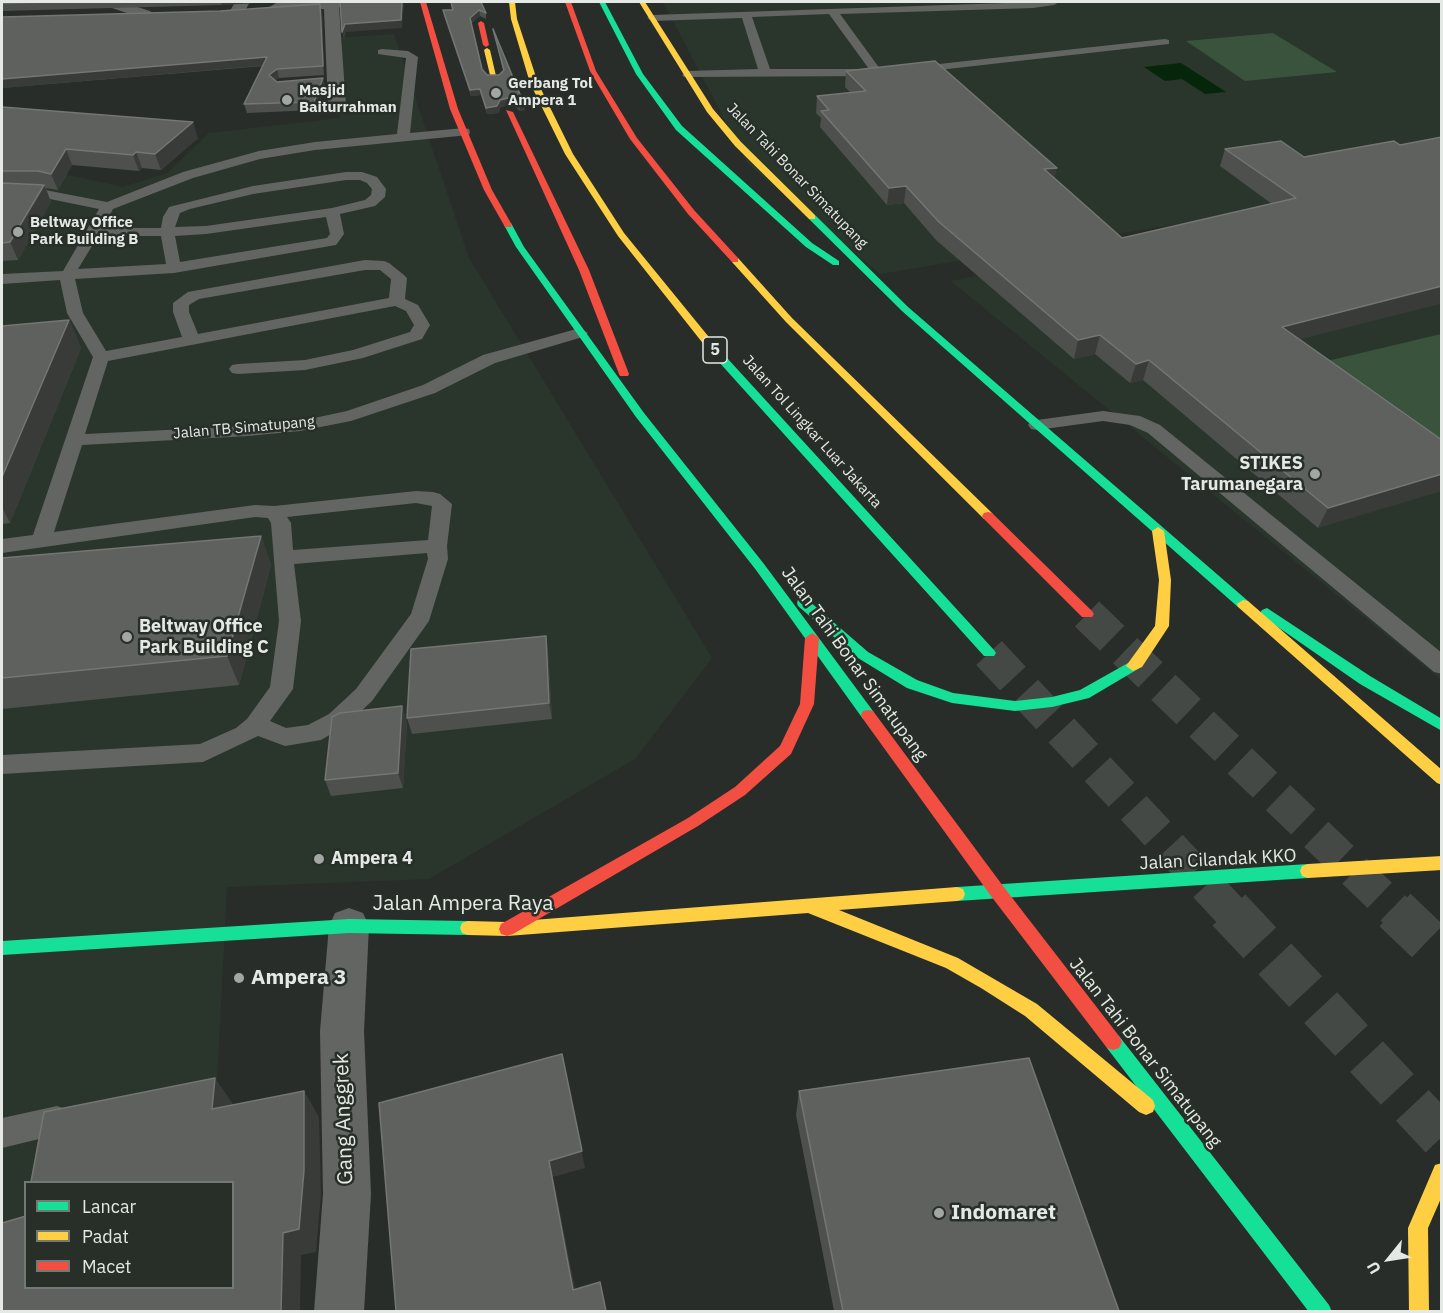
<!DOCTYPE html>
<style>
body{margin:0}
#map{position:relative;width:1443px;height:1313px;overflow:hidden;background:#292d29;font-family:"IBM Plex Sans",sans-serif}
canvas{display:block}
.frame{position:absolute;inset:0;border:3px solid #e4e9e5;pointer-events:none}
.legend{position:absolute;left:24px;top:1181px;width:210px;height:108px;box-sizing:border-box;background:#272f28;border:2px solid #737974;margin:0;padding:8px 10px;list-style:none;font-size:18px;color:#e4e9e5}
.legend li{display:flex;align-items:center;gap:12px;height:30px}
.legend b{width:30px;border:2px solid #737974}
.north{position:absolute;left:1359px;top:1229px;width:60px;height:60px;-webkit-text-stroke:4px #272f28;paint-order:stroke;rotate:240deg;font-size:16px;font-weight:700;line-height:24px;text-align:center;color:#e4e9e5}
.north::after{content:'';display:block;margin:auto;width:21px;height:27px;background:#e4e9e5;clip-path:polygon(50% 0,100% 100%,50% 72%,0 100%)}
</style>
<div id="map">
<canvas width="1443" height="1313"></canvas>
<div class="frame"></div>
<ul class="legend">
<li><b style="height:8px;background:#16e098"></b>Lancar</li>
<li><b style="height:8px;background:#ffcf43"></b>Padat</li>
<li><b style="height:8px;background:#f24e42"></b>Macet</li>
</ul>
<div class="north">U</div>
</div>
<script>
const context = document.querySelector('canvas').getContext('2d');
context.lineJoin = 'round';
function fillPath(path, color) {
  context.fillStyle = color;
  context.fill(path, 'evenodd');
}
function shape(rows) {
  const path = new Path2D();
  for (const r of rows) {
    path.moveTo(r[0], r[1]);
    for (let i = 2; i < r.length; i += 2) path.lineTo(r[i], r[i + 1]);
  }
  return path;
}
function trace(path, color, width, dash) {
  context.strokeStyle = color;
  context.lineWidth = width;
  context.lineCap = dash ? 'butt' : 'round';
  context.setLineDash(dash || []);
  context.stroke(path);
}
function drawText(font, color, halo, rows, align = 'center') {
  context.font = font + ' "IBM Plex Sans",sans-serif';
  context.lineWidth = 5;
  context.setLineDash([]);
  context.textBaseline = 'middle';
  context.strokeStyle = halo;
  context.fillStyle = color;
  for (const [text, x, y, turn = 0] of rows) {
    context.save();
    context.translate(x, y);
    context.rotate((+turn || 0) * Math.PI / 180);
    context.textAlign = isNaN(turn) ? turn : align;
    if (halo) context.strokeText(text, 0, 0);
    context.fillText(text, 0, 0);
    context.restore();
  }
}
fillPath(shape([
 [663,2,1441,2,1441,680,951,281,1312,208,1182,223,880,274,748,164],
 [394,34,469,258,712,658,635,759,429,879,227,887,212,1182,26,1182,26,1288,2,1311,2,168,37,168,123,187,167,173,209,133,340,118,334,38]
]), '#2a362b');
fillPath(shape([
 [1273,33,1337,72,1245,81,1186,41],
 [1441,334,1441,448,1323,362]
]), '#39533c');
fillPath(shape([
 [1181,63,1203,77,1226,92,1205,94,1182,79,1165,81,1144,67]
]), '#06260c');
trace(shape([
 [1087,614,1396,911],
 [989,653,1230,911]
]), '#454945', 35, [35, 18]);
trace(shape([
 [1229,910,1442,1137],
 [1395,910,1442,955]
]), '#454945', 45, [45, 22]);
fillPath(shape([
 [1036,2,1059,2,1054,5,1033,8,840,14,883,73,877,76,684,77,682,75,688,71,758,69,742,18,652,21,647,18,652,15,1036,2],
 [829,14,869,69,770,69,752,17,829,14],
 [1165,39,1169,40,1169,44,912,73,906,70,912,67,1165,39],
 [382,49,408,51,418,57,410,133,464,128,469,129,470,132,469,135,315,150,260,159,193,178,113,209,103,228,161,228,163,217,169,207,253,186,346,172,362,172,377,177,386,189,385,197,375,206,340,214,344,234,336,245,174,273,75,279,83,313,106,351,182,337,173,312,173,303,188,292,365,260,384,261,389,263,404,275,407,278,405,299,418,305,430,325,422,339,363,358,305,370,238,374,232,373,229,369,232,365,238,364,305,360,353,350,410,332,414,325,406,311,395,306,108,361,85,434,248,426,300,421,347,411,423,385,483,355,580,328,588,333,586,336,495,363,435,393,351,421,300,431,248,436,82,445,54,532,255,505,274,506,416,491,433,492,440,494,452,504,447,546,448,559,429,621,372,701,345,726,321,740,285,746,258,736,203,762,2,774,2,755,200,744,236,728,247,719,270,687,279,621,271,523,268,518,255,517,2,553,2,539,33,535,93,357,67,313,60,280,2,284,2,274,63,271,99,209,45,198,2,197,2,189,45,190,107,202,183,172,259,151,315,142,397,134,406,58,378,54,378,50,382,49],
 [346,180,360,180,367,183,372,189,371,195,365,200,332,208,206,226,175,227,180,213,190,209,253,194,346,180],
 [326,217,330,234,327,238,180,262,175,236,206,234,326,217],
 [98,236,161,236,166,264,78,269,98,236],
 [365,270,380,270,391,279,389,298,198,334,189,312,189,305,199,299,365,270],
 [416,503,432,506,428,540,293,550,291,523,287,517,416,503],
 [427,553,428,559,411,614,356,689,329,714,308,725,286,728,270,721,293,689,301,621,294,564,427,553],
 [1103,411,1140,416,1160,425,1442,653,1442,674,1434,672,1148,433,1130,425,1103,421,1037,430,1031,429,1028,425,1031,421,1037,420,1103,411],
 [57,1106,68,1110,73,1121,68,1132,2,1148,2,1118,57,1106]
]), '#636563');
fillPath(shape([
 [101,2,122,2,150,11,153,14,145,19,103,5,101,2],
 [235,2,250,2,243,14,238,16,230,11,235,2],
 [300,2,358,2,355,5,339,7,346,106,343,110,331,110,328,106,324,9,276,13,268,8,276,3,300,2],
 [349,908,363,913,369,926,364,1031,371,1194,364,1312,314,1312,323,1194,320,1031,329,926,335,913,349,908]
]), '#636563');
fillPath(shape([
 [599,2,605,2,643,74,682,126,812,243,839,261,839,265,833,265,806,247,676,130,636,74,599,2],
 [809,215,815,215,908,307,1248,601,1249,604,1248,607,1238,607,902,311,809,219,809,215],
 [505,223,511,223,524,247,644,413,764,564,873,711,875,715,873,719,863,719,756,570,636,417,516,247,504,225,505,223],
 [713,346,717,347,994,650,996,653,994,656,984,656,709,351,709,347,713,346],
 [803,599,808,600,868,652,917,680,953,693,1015,701,1052,697,1080,690,1128,663,1133,661,1140,666,1138,669,1089,698,1052,707,1015,711,952,703,907,688,858,658,798,606,797,603,798,600,803,599],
 [1267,608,1370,676,1442,719,1442,731,1360,684,1262,616,1260,613,1262,610,1267,608],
 [1308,864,1314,866,1316,871,1314,876,1308,878,957,901,951,899,949,894,951,889,957,887,1308,864],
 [349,919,468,921,474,923,476,928,474,933,468,935,349,933,2,955,2,941,349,919],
 [1113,1034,1119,1036,1329,1305,1332,1312,1309,1312,1107,1048,1104,1042,1107,1036,1113,1034]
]), '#16e098');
fillPath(shape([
 [509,2,515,2,517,19,538,83,573,154,624,233,717,347,717,351,709,351,618,236,565,154,530,83,511,19,509,2],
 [639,2,645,2,713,109,741,142,815,215,815,219,809,219,735,146,707,112,639,2],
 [487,48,490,50,496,76,490,75,484,50,487,48],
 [732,258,738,258,792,318,992,513,994,516,992,519,984,519,786,322,732,262,732,258],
 [1158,527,1164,531,1171,580,1169,626,1142,667,1133,671,1126,666,1155,626,1159,580,1152,531,1158,527],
 [1243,600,1248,601,1442,770,1442,785,1437,783,1238,607,1237,604,1243,600],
 [1442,856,1442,870,1308,878,1302,876,1300,871,1302,866,1308,864,1442,856],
 [957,887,963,889,965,894,963,899,957,901,839,910,958,958,1037,1004,1153,1100,1155,1106,1153,1112,1146,1115,1139,1112,1025,1016,981,988,946,968,808,913,507,936,468,935,462,933,460,928,462,923,468,921,507,922,957,887],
 [1442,1163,1442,1196,1428,1228,1429,1312,1409,1312,1408,1228,1435,1165,1442,1163]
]), '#ffcf43');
fillPath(shape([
 [420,2,426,2,458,109,492,190,512,225,511,227,505,227,484,190,450,109,420,2],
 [565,2,571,2,596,71,637,138,694,210,738,258,738,262,732,262,688,214,630,139,590,71,565,2],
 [481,21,484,23,489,45,486,47,483,45,478,23,481,21],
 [506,110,513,112,589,270,629,374,628,376,620,376,619,374,579,270,506,110],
 [988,512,992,513,1092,611,1094,614,1092,617,1082,617,984,519,982,516,984,513,988,512],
 [812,633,819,638,814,704,791,754,745,795,698,826,513,934,507,936,501,934,499,929,501,924,688,818,735,787,780,746,800,704,805,638,812,633],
 [868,710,873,711,1003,886,1119,1036,1122,1042,1119,1048,1113,1050,1107,1048,991,896,863,719,861,715,863,711,868,710]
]), '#f24e42');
fillPath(shape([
 [2,2,271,2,222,5,2,11],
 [451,2,453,2,486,13,486,19,480,16,471,23,482,69,487,75,499,75,503,71,493,29,524,104,525,110,520,111,515,106,509,105,501,107,498,113,487,114,481,95,471,96,444,16,443,10,452,10],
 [322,11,324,75,279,78,275,80,277,82,325,86,316,110,247,113,244,104,263,66,2,88,2,17],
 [846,71,1055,178,1122,238,1272,204,1220,166,1225,149,1304,157,1400,145,1442,137,1442,303,1300,339,1442,440,1318,528,1143,380,1130,383,1095,354,1074,359,936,240,904,203,887,205,820,127,821,118,816,113,817,96,851,93,845,87],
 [2,107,198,138,161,170,142,168,139,171,72,165,58,190,46,188,51,202,18,260,2,261],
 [69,320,81,348,10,523,2,524,2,326],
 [261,536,271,565,239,685,2,709,2,558],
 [546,636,548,651,552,719,412,734,407,718],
 [407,722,403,788,331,796,325,780],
 [799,1091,1119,1311,834,1311,796,1115]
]), '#4d504d');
fillPath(shape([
 [221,2,271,2,222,5],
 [402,2,404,2,402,28,346,32,344,40,342,32,345,24],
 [320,4,322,11,324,75,323,66],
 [479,10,480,16,471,24,470,18],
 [267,57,269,65,2,88,2,79],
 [277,69,279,78,271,83,269,75],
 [323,78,325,86,316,110,314,102],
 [480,89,481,95,471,96,470,90],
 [508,98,509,105,501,107,498,113,487,114,486,108,500,100],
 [519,104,524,104,525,110,520,111],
 [193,122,198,138,161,170,155,154],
 [66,149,72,165,58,190,51,174],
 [136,152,142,168,139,171,133,155],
 [1057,168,1053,185,1044,169],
 [44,185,51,202,18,260,10,242],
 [906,186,904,203,887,205,889,188],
 [1442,286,1442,303,1275,346,1282,327],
 [69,320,81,348,10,523,2,507,2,477],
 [1100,335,1095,354,1074,359,1078,340],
 [1149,360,1143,380,1130,383,1136,364],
 [1442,474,1442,491,1318,528,1328,508],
 [261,536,271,565,239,685,227,656],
 [546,636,548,651,552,719,549,703],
 [402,706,407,722,403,788,398,773],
 [562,1054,585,1168,553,1177,578,1304,573,1290,549,1161],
 [215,1078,233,1104,231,1135,212,1109],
 [304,1091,319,1117,321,1194,316,1252,301,1255,300,1311,281,1311,283,1233]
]), '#383b38');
const building = shape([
 [2,2,57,2,2,3,2,2],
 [340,2,402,2,401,20,345,24,342,32,340,2],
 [451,2,481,2,486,13,479,10,470,18,482,69,487,75,499,75,504,70,493,29,524,104,519,104,515,99,508,98,500,100,497,106,486,108,480,89,470,90,443,10,453,10,451,2],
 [320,4,323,66,277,69,269,75,277,82,323,78,314,102,244,104,267,57,2,79,2,17,220,11,320,4],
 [935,61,1057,168,1044,169,1122,238,1296,198,1225,149,1281,141,1304,157,1394,141,1400,145,1442,137,1442,286,1282,327,1442,440,1442,474,1328,508,1149,360,1136,364,1100,335,1078,340,939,222,906,186,889,188,821,111,829,110,817,96,866,91,846,71,935,61],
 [2,107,193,122,155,154,136,152,133,155,66,149,51,174,38,171,2,171,2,107],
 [2,183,44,185,10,242,2,243,2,183],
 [69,320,2,477,2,326,69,320],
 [261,536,227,656,2,678,2,558,261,536],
 [546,636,549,703,407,718,411,649,546,636],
 [402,706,398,773,325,780,332,717,340,713,402,706],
 [562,1054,582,1151,549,1161,573,1290,600,1282,606,1311,396,1311,379,1103,562,1054],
 [1029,1058,1119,1311,843,1311,799,1091,1029,1058],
 [215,1078,212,1109,304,1091,304,1170,299,1229,283,1233,281,1311,2,1311,2,1223,26,1216,26,1287,232,1287,232,1182,31,1182,44,1112,215,1078]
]);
fillPath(building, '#5e615e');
trace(building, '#737673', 1.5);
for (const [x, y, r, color] of [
 [496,93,6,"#a3a7a3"],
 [287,100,6,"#a3a7a3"],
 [18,232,6,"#a3a7a3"],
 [1315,474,6,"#a3a7a3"],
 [127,637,6,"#a3a7a3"],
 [319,859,6,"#a3a7a3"],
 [239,978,6,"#a3a7a3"],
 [939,1213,6,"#a3a7a3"]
]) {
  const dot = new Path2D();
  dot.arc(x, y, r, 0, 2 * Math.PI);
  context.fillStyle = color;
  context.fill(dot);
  trace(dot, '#272f28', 2);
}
drawText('bold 15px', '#e4e9e5', '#272f28', [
 ["Gerbang Tol",508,84],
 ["Ampera 1",508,101],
 ["Masjid",299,91],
 ["Baiturrahman",299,108],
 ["Beltway Office",30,223],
 ["Park Building B",30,240]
], 'left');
drawText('15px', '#e4e9e5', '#272f28', [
 ["Jalan Tahi Bonar Simatupang",797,176,46],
 ["Jalan TB Simatupang",244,428,-5],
 ["Jalan Tol Lingkar Luar Jakarta",812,432,48]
]);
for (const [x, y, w] of [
 [715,350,24]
]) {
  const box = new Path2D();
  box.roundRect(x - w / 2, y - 13, w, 26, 4.5);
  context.fillStyle = '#272f28';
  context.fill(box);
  trace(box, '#e4e9e5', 1.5);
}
drawText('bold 16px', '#e4e9e5', null, [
 ["5",715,350]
]);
drawText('bold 18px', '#e4e9e5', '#272f28', [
 ["STIKES",1303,464,"right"],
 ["Tarumanegara",1303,485,"right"],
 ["Beltway Office",139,627],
 ["Park Building C",139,648],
 ["Ampera 4",331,859]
], 'left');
drawText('18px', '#e4e9e5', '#272f28', [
 ["Jalan Tahi Bonar Simatupang",854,664,54],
 ["Jalan Cilandak KKO",1218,860,-3],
 ["Jalan Tahi Bonar Simatupang",1145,1053,52]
]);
drawText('21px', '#e4e9e5', '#272f28', [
 ["Jalan Ampera Raya",463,904],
 ["Gang Anggrek",344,1119,-92]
]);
drawText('bold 21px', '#e4e9e5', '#272f28', [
 ["Ampera 3",251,978],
 ["Indomaret",951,1213]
], 'left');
</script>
